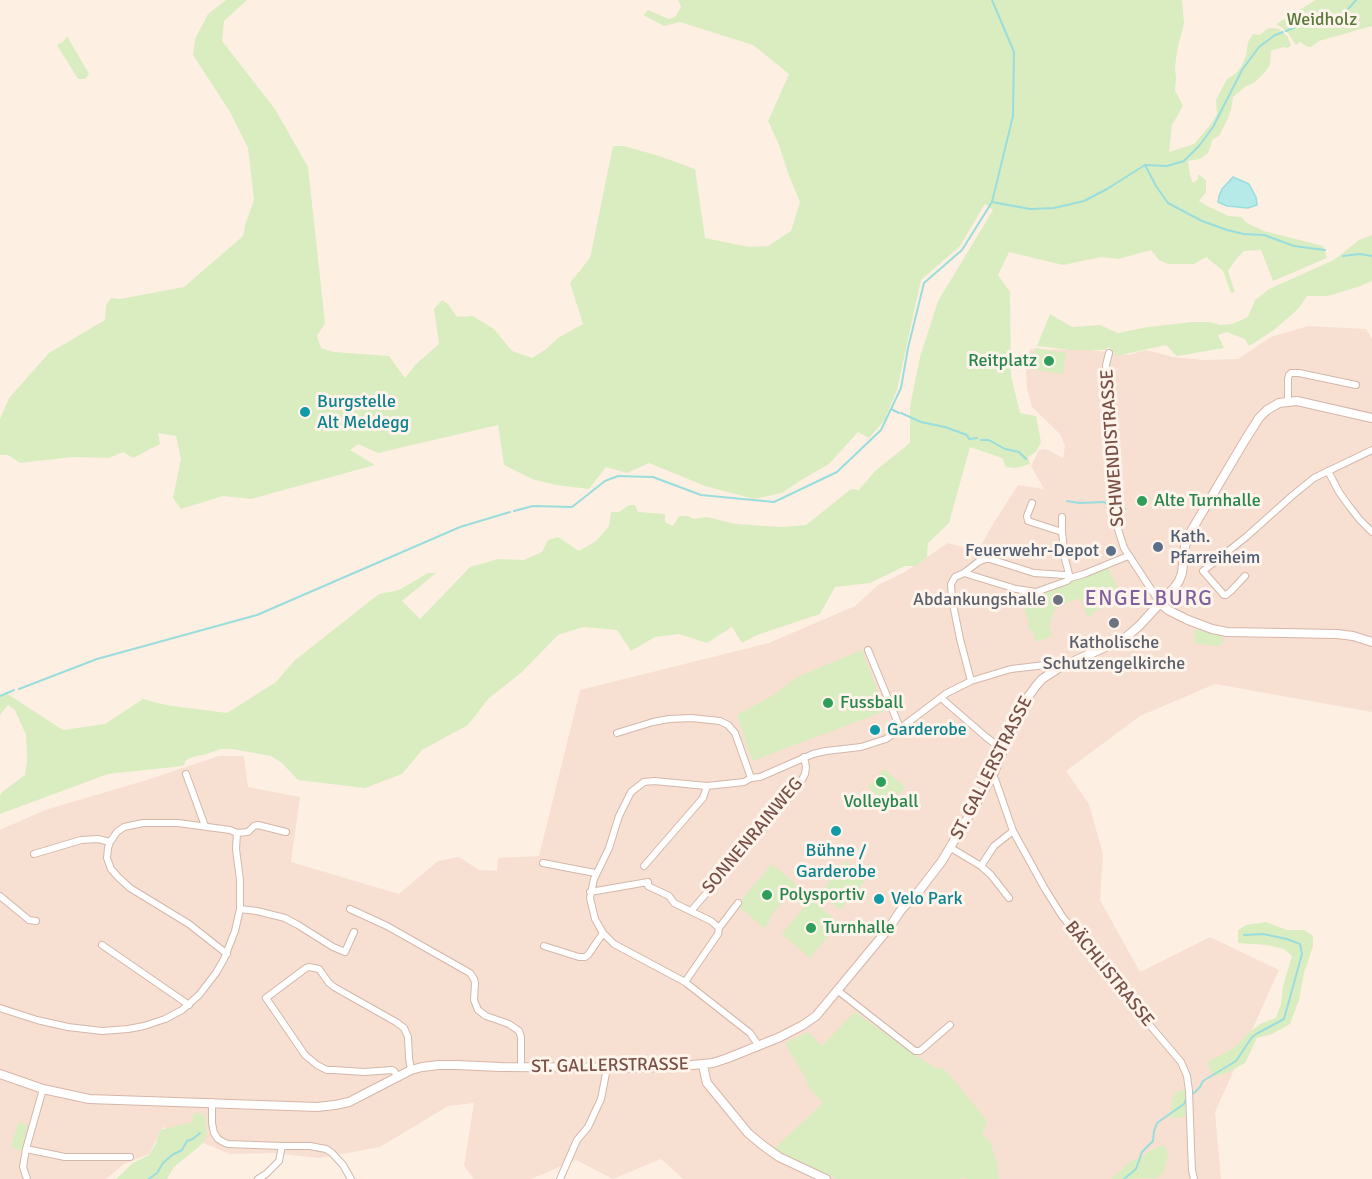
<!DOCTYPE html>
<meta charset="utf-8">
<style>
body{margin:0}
canvas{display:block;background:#feefe3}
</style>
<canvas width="1372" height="1179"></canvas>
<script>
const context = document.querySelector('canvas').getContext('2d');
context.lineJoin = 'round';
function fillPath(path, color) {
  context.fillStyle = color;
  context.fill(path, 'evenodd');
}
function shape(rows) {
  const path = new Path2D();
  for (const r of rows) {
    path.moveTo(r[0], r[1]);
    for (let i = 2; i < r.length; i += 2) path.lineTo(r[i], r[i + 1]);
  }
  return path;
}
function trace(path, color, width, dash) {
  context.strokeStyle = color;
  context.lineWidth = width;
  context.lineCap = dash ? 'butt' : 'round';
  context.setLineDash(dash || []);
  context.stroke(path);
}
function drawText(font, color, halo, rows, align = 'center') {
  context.font = font + ' Signika,sans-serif';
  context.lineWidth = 6;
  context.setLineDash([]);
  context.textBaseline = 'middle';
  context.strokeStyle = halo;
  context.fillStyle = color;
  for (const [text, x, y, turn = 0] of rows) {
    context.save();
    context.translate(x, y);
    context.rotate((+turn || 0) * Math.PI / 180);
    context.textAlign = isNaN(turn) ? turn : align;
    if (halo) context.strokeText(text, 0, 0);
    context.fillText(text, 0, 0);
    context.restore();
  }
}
fillPath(shape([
 [1308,326,1366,329,1372,339,1372,712,1215,684,1140,716,1066,771,1089,804,1103,854,1100,900,1140,972,1210,937,1279,970,1215,1112,1221,1179,683,1179,661,1159,613,1179,576,1160,531,1179,474,1179,464,1166,474,1103,448,1106,380,1147,320,1158,272,1153,230,1154,163,1127,149,1154,124,1164,106,1179,0,1179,0,830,45,810,150,779,219,756,244,756,248,787,300,797,291,862,399,894,438,861,459,857,479,870,497,871,498,858,539,856,580,690,769,643,855,606,878,585,903,573,948,543,978,551,993,524,1018,485,1044,489,1031,466,1039,450,1046,449,1063,458,1065,446,1060,434,1032,407,1027,389,1026,373,1030,349,1091,350,1128,355,1146,350,1173,357,1204,360,1238,359,1271,337]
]), '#f7e0d1');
fillPath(shape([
 [226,0,247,0,224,21,222,41,275,109,308,167,325,323,317,336,321,348,334,352,389,356,405,378,416,364,439,344,434,309,442,300,448,304,457,317,473,316,494,329,512,351,532,358,546,349,558,338,583,324,570,283,590,258,613,146,624,146,659,156,695,169,705,238,749,247,768,246,791,231,800,202,788,173,779,145,768,121,789,74,753,45,680,22,664,26,643,15,648,10,669,19,676,16,681,7,678,0,1182,0,1184,24,1178,46,1175,66,1176,79,1175,90,1183,106,1172,125,1169,152,1194,144,1211,124,1217,114,1216,100,1227,79,1235,74,1241,67,1246,55,1248,42,1251,37,1253,34,1260,35,1267,29,1272,28,1279,29,1288,37,1291,46,1287,48,1283,47,1271,51,1270,64,1266,71,1255,82,1245,87,1233,97,1231,110,1227,120,1219,136,1212,140,1211,145,1208,153,1200,159,1188,161,1190,175,1193,183,1198,179,1198,174,1206,180,1206,192,1199,201,1205,205,1229,216,1241,217,1247,223,1264,231,1323,246,1327,258,1273,281,1261,250,1244,251,1237,258,1228,271,1235,292,1231,293,1223,271,1206,257,1194,264,1168,264,1159,260,1151,250,1119,259,1101,257,1063,265,1009,252,998,275,1010,292,1011,376,1020,413,1036,416,1041,442,1036,452,1028,457,1030,464,1016,468,1006,467,1002,458,970,447,949,523,928,543,927,557,916,566,905,566,870,583,835,587,820,614,757,635,742,643,732,627,707,643,679,634,655,637,631,651,617,630,583,627,558,635,522,672,488,699,468,725,422,750,402,774,365,788,298,780,282,763,271,756,232,749,221,749,206,754,193,757,186,760,183,766,108,774,0,814,0,796,2,792,25,775,27,760,26,735,15,710,8,705,0,715,0,697,6,693,63,730,105,724,143,699,166,705,227,713,276,682,295,660,379,594,399,590,428,573,436,573,402,601,420,619,470,567,498,559,524,560,542,552,548,540,558,537,579,551,596,541,609,526,611,512,619,512,629,505,635,505,638,512,665,514,665,522,673,526,679,516,689,516,693,519,707,517,736,524,782,527,806,525,851,489,859,490,875,471,910,443,910,406,920,357,938,301,993,210,985,204,960,246,921,280,897,390,884,421,869,438,858,432,829,464,803,479,782,493,754,499,705,486,649,463,627,473,606,467,589,489,556,485,532,479,504,465,498,425,378,453,358,444,350,450,375,465,251,499,223,496,181,509,173,498,181,459,176,436,158,433,160,444,133,458,123,452,109,458,73,457,20,463,8,455,0,455,0,419,9,398,49,353,105,320,106,305,111,298,120,299,184,287,243,236,245,225,254,200,248,148,230,112,193,55,195,39,208,14],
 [1316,0,1372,0,1372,26,1319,41,1311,47,1308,47,1300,42,1296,45,1288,33,1281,27,1276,24],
 [67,36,89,74,85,79,78,79,57,45,64,41],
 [1372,235,1372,281,1361,286,1328,296,1307,296,1298,309,1274,330,1249,346,1245,339,1227,332,1218,335,1224,348,1177,356,1166,345,1117,356,1109,347,1105,350,1071,350,1037,346,1050,314,1072,327,1100,325,1118,333,1148,327,1192,322,1210,322,1220,325,1232,324,1248,317,1255,300,1269,289,1334,260,1359,240],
 [1035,348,1066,353,1063,374,1031,369],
 [1107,566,1124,599,1107,608,1106,607,1093,611,1093,615,1088,617,1080,598,1068,602,1055,609,1049,624,1052,636,1036,642,1032,631,1029,629,1028,626,1029,623,1017,589,1035,589],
 [1194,629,1221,635,1223,637,1223,642,1220,645,1217,646,1194,643],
 [862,650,885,711,752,761,737,715,772,696,797,677],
 [884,769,905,787,889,806,868,787],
 [846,861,867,879,840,910,820,893],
 [772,864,797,885,769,918,771,920,764,928,737,905],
 [811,899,839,923,810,958,782,934],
 [1266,922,1287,930,1304,930,1313,936,1313,946,1304,973,1299,1000,1290,1024,1272,1034,1257,1038,1245,1063,1227,1073,1213,1076,1207,1062,1234,1048,1247,1034,1260,1024,1276,1018,1281,1004,1283,986,1292,956,1284,949,1267,945,1238,943,1238,930,1246,925],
 [855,1012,924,1061,933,1066,937,1069,943,1068,953,1079,987,1121,982,1135,990,1142,997,1162,999,1179,967,1179,965,1177,959,1179,837,1179,774,1149,823,1103,808,1087,806,1079,785,1043,808,1032,822,1046],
 [1185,1089,1186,1117,1169,1118,1172,1100,1175,1093],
 [194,1113,200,1113,205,1117,207,1135,201,1145,174,1167,167,1179,116,1179,133,1163,149,1155,156,1143,160,1130,192,1122],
 [19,1122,28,1125,21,1151,11,1147,14,1136],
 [1164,1145,1168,1155,1164,1172,1156,1178,1111,1179,1130,1162,1142,1157,1151,1150]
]), '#daedc0');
const water = shape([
 [1233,177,1249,184,1256,197,1257,205,1248,208,1227,206,1218,202,1219,196,1222,189,1233,177]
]);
fillPath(water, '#b5eae9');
trace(water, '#9adddd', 1.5);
trace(shape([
 [1286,31,1305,23,1343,15,1356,0],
 [1145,165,1167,166,1184,161,1199,146,1213,127,1242,70,1259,47,1275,35,1283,32],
 [992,202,1030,209,1054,208,1084,201,1107,189,1145,165,1156,186,1168,203,1202,221,1227,230,1244,234,1264,235,1294,246,1325,250],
 [1343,256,1360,254,1372,256],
 [891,409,899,413],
 [901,413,921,422,945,427,967,435,969,439,977,438],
 [981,440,989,440,1005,449,1019,452,1026,459],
 [1067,501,1079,503,1104,502,1113,508],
 [1119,509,1125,509],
 [514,511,533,506,572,507,605,481,618,476,653,477,701,495,774,502,837,472,881,430,901,388,908,348,924,283,962,250,992,202,1013,116,1014,52,992,0],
 [19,689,97,659,257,615,460,527,510,512],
 [0,696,14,690],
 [1193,1094,1200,1087,1203,1081,1236,1061,1252,1037,1258,1033,1284,1019,1302,954,1300,944,1287,939,1263,934,1244,935],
 [149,1179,157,1173,163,1163,172,1155,182,1150,187,1141,193,1139,200,1133],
 [1124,1179,1136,1169,1142,1152,1153,1141,1154,1131,1157,1123,1184,1104,1186,1099]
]), '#9adddd', 2);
const street = shape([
 [1109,353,1106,365,1116,523,1124,548,1160,603],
 [1288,401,1288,379,1289,375,1291,373,1299,373,1356,385],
 [1328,471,1339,492,1349,506,1360,520,1372,532],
 [1032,503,1027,516,1028,521,1062,532,1065,559,1070,578],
 [1062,517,1062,532],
 [964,573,978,562,985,559,990,559,1034,573,1065,575,1070,578],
 [1245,576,1231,591,1226,595,1224,595,1203,571,1246,537,1293,495,1314,478,1372,450],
 [868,650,900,728],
 [971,681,960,639,952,599,951,584,955,577,964,573,1016,589,1036,592,1067,581,1070,578,1084,574,1128,556],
 [941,698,986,737,1003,750],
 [617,733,653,722,669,719,691,718,720,721,728,725,735,733,751,778],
 [186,774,205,826],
 [992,777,995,779,1013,831,1045,889,1062,916,1131,1003,1181,1062,1187,1076,1189,1091,1191,1146,1192,1170,1194,1179],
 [951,848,981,866,991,875,1009,898],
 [34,854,81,840,98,839,110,842],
 [543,863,595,873],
 [644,866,703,798,707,786],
 [981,866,994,846,1013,831],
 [590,892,648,882,648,886,669,896,674,903,711,921,719,928],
 [0,896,29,920,36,921],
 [240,909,257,911,285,918,298,925,333,947,345,952,354,932],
 [350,909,387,926,470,973,474,979,475,983,474,1000,478,1010,486,1016,509,1024,519,1031,521,1037,521,1067],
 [691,911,798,787,805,774,806,767,804,757],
 [102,945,189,1005],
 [544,946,579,957,585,957,588,955,603,933],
 [227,954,189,924,130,888,118,877,111,869,107,858,108,848,110,842,117,832,124,827,143,823,178,823,230,830,237,833,248,832,254,826,258,825,286,832],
 [685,982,718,934,719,928,738,903],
 [837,990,915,1051,920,1051,950,1025],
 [0,1008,37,1020,68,1027,102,1031,128,1029,144,1026,165,1019,182,1010,199,995,216,973,224,959,235,931,240,909,240,880,236,849,237,833],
 [759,1046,750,1033,685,982,614,944,603,933,595,919,590,898,594,879,609,848,619,816,631,792,644,782,654,781,707,786,744,782,751,778,760,777,813,754,826,751,861,747,886,739,947,693,971,681,1011,669,1054,664,1057,665,1059,668],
 [398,1077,394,1071,392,1070,364,1072,334,1070,327,1070,317,1065,305,1055,266,998,306,968,309,967,319,969,329,983,334,987,396,1022,404,1028,408,1037,409,1058,411,1070],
 [212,1102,212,1123,214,1133,218,1139,223,1142,228,1144,282,1146],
 [26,1149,65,1157,130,1157],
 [27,1179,23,1167,26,1149,43,1089],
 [258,1179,266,1174,279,1161,282,1146,310,1146,326,1149,332,1153,343,1165,351,1179],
 [560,1179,577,1140,588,1127,601,1099,607,1068]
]);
const secondary = shape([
 [1160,603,1168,610,1188,620,1212,629,1227,632,1337,634,1353,636,1372,642],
 [703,1064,705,1075,707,1083,748,1133,761,1144,779,1157,826,1179],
 [0,1074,43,1089,89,1099,317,1107,335,1105,349,1102,411,1070,422,1067,439,1065,456,1065,501,1067,641,1068,692,1065,713,1063,728,1058,780,1037,803,1025,816,1016,889,928,901,910,919,891,942,861,992,777,1018,715,1022,705,1036,686,1042,679,1059,668,1125,638,1139,626,1174,588,1179,581,1182,573,1185,546,1190,533,1245,440,1259,418,1267,410,1279,403,1297,401,1372,418]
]);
trace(street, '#d3b7aa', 8);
trace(secondary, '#d7b5a8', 10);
trace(street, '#fff', 6);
trace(secondary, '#fff', 8);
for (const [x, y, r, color] of [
 [1049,361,6,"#2e9e5b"],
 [305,412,6,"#0f9aa8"],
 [1142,501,6,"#2e9e5b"],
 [1158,547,6,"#5c6f8a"],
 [1111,551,6,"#5c6f8a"],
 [1058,600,6,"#6b7280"],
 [1114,623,6,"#6b7280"],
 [828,703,6,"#2e9e5b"],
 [875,730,6,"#0f9aa8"],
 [881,782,6,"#2e9e5b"],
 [836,831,6,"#0f9aa8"],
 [767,895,6,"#2e9e5b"],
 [879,899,6,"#0f9aa8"],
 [811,928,6,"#2e9e5b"]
]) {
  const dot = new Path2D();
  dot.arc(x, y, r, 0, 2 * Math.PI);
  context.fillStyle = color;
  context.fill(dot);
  trace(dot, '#fff4eb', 2);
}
drawText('18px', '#587a3b', '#fff4eb', [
 ["Weidholz",1322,20]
]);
drawText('18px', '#27864d', '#fff4eb', [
 ["Reitplatz",1037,361,"right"],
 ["Alte Turnhalle",1154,501],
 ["Fussball",840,703],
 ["Volleyball",881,802,"center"],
 ["Polysportiv",779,895],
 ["Turnhalle",823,928]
], 'left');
drawText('18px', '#0d838f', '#fff4eb', [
 ["Burgstelle",317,402],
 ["Alt Meldegg",317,423],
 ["Garderobe",887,730],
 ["Bühne /",836,851,"center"],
 ["Garderobe",836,872,"center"],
 ["Velo Park",891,899]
], 'left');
drawText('18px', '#795046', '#fff4eb', [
 ["SCHWENDISTRASSE",1113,448,-94],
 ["ST. GALLERSTRASSE",992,768,-63],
 ["SONNENRAINWEG",753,836,-50],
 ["BÄCHLISTRASSE",1109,974,51],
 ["ST. GALLERSTRASSE",610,1066,-1]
]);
drawText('18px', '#4e5e75', '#fff4eb', [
 ["Kath.",1170,537],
 ["Pfarreiheim",1170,558],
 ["Feuerwehr-Depot",1099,551,"right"]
], 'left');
drawText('18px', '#5b616d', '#fff4eb', [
 ["Abdankungshalle",1046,600],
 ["Katholische",1114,643,"center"],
 ["Schutzengelkirche",1114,664,"center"]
], 'right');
context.letterSpacing = '1.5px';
drawText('21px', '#7f619d', '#fff4eb', [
 ["ENGELBURG",1149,599]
]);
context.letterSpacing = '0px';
</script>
